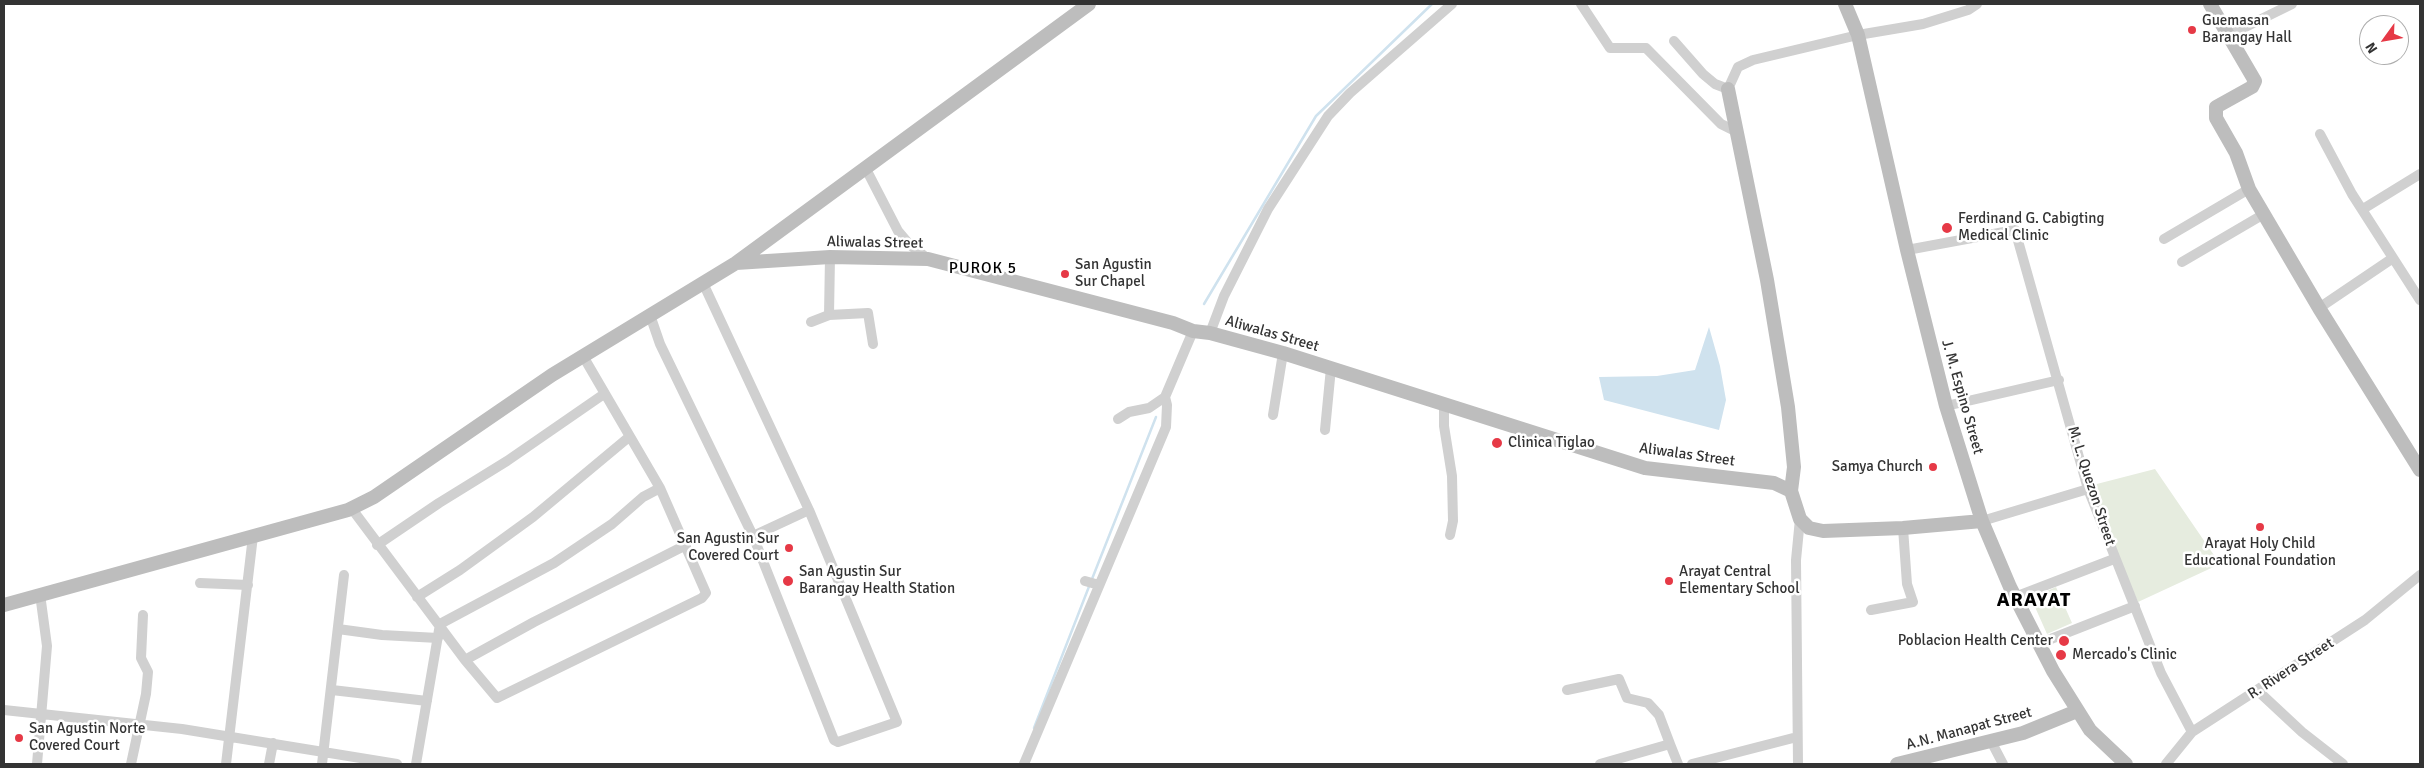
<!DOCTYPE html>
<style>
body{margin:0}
#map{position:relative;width:2424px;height:768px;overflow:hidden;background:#fff;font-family:Signika,sans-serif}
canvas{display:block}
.frame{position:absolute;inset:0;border:5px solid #333;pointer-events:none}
.north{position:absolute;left:2359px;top:15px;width:50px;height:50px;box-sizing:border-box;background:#fff;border:1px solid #adadad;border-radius:50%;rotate:238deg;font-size:14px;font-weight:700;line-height:20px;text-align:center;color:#333}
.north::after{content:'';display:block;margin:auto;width:18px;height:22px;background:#e63946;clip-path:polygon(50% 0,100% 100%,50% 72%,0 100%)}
</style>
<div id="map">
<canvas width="2424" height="768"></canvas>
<div class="frame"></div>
<div class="north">N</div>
</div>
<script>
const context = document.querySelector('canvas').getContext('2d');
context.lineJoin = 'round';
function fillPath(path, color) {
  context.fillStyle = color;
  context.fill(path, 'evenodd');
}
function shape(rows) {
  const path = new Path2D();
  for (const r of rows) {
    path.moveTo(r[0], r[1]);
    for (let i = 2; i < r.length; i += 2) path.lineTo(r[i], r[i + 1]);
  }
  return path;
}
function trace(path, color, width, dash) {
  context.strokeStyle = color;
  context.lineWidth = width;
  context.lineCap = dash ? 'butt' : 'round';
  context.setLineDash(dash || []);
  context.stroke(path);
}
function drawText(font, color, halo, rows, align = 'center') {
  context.font = font + ' Signika,sans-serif';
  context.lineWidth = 5;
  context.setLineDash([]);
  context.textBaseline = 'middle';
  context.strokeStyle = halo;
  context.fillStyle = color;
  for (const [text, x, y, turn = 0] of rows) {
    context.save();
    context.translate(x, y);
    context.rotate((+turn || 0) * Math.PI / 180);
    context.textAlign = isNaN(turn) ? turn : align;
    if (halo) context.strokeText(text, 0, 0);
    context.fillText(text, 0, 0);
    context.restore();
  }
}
fillPath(shape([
 [2155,469,2220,564,2138,602,2089,486],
 [2056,587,2072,623,2047,634,2031,598]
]), '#e6ecdf');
fillPath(shape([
 [1709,327,1720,366,1726,400,1719,430,1604,400,1599,377,1657,376,1695,370]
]), '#cfe2ee');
trace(shape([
 [1204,304,1316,116,1432,4],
 [1092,579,1156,417],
 [1034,728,1090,584]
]), '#cfe2ee', 2.5);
trace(shape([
 [1581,4,1610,48,1646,48,1721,124,1735,131],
 [2229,35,2292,4],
 [1674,41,1703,74,1715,84,1728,89,1738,67,1753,60,1858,35,1923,24,1968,10,1977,4],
 [2320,134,2352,194,2420,300],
 [866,169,898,231,909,244,928,259],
 [2363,209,2420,174],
 [2164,239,2249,189],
 [1907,250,2015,230,2088,489,2161,673,2192,732],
 [830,257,829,315,868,313,873,344],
 [2182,262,2264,214],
 [2319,308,2393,258],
 [650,315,660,344,753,536,834,740,838,742,897,722,809,510,703,283],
 [811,322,829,315],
 [1210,333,1224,296,1268,209,1328,116,1350,93,1452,4],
 [1444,404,1444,426,1452,476,1453,521,1450,535],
 [1946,406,2059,380],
 [1273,415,1283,353],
 [1118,419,1129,412,1149,408,1165,397],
 [1325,430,1331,368],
 [352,509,465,660,497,698,702,598,706,593,660,488,583,356],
 [1982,521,2088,489],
 [753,536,809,510],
 [377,545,439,503,507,461,604,394],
 [1085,581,1099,585],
 [200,583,248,585],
 [417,597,460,570,533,517,629,437],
 [2015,597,2114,559],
 [1871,610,1913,602,1907,584,1903,528],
 [338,629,382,635,438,638],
 [2038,644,2135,606],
 [465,660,534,622,686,545],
 [332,690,427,701],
 [1567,690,1619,679,1627,698,1648,703,1659,715,1670,744,1600,764],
 [2258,691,2302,732,2343,764],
 [4,710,182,729,397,764],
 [1991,741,2003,764],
 [1670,744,1678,764],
 [37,764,47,646,40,594],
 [131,764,146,694,148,672,141,658,143,615],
 [226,764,253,536],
 [269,764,273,743],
 [322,764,344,575],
 [416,764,440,624,554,563,612,524,643,497,660,488],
 [1024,764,1166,427,1167,405,1165,397,1193,331],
 [1692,764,1797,737],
 [1798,764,1796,560,1800,519],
 [2166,764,2192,732,2365,620,2420,575]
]), '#d0d0d0', 10);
trace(shape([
 [1845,4,1858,35,1907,250,1946,406,1982,521,2010,587,2053,671,2090,730,2126,764],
 [2210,4,2255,81,2252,87,2216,107,2216,118,2236,153,2249,189,2319,308,2420,470],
 [1728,89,1767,280,1788,407,1794,467,1791,491,1800,519,1809,528,1823,531,1903,528,1982,521],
 [736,263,830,257,928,259,1173,323,1193,331,1210,333,1283,353,1645,468,1774,483,1791,491],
 [4,605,348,510,374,497,552,375,736,263,1089,4],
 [1897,764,2023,733,2077,711]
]), '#bdbdbd', 14);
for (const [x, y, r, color] of [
 [2192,30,5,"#e63946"],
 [1947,228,6,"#e63946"],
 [1065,274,5,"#e63946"],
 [1497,443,6,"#e63946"],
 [1933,467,5,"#e63946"],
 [2260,527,5,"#e63946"],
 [789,548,5,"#e63946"],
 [788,581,6,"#e63946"],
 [1669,581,5,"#e63946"],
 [2064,641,6,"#e63946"],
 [2061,655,6,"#e63946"],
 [19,738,5,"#e63946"]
]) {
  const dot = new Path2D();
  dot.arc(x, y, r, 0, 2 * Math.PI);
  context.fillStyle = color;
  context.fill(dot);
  trace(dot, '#fff', 2);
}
drawText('15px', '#333', '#fff', [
 ["Guemasan",2202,21],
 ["Barangay Hall",2202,38],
 ["Ferdinand G. Cabigting",1958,219],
 ["Medical Clinic",1958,236],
 ["San Agustin",1075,265],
 ["Sur Chapel",1075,282],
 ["Clinica Tiglao",1508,443],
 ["Samya Church",1923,467,"right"],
 ["San Agustin Sur",779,539,"right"],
 ["Covered Court",779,556,"right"],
 ["Arayat Holy Child",2260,544,"center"],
 ["Educational Foundation",2260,561,"center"],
 ["San Agustin Sur",799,572],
 ["Barangay Health Station",799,589],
 ["Arayat Central",1679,572],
 ["Elementary School",1679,589],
 ["Poblacion Health Center",2053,641,"right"],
 ["Mercado's Clinic",2072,655],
 ["San Agustin Norte",29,729],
 ["Covered Court",29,746]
], 'left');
drawText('15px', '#333', '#fff', [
 ["Aliwalas Street",875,243,1],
 ["Aliwalas Street",1272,334,16],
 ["J. M. Espino Street",1962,397,74],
 ["Aliwalas Street",1687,455,8],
 ["M. L. Quezon Street",2091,486,72],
 ["R. Rivera Street",2291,669,-33],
 ["A.N. Manapat Street",1969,729,-15]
]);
context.letterSpacing = '1px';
drawText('16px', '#000', '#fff', [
 ["PUROK 5",983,269]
]);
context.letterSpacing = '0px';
context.letterSpacing = '1px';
drawText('bold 20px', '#000', '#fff', [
 ["ARAYAT",2034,601]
]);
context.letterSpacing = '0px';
</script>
